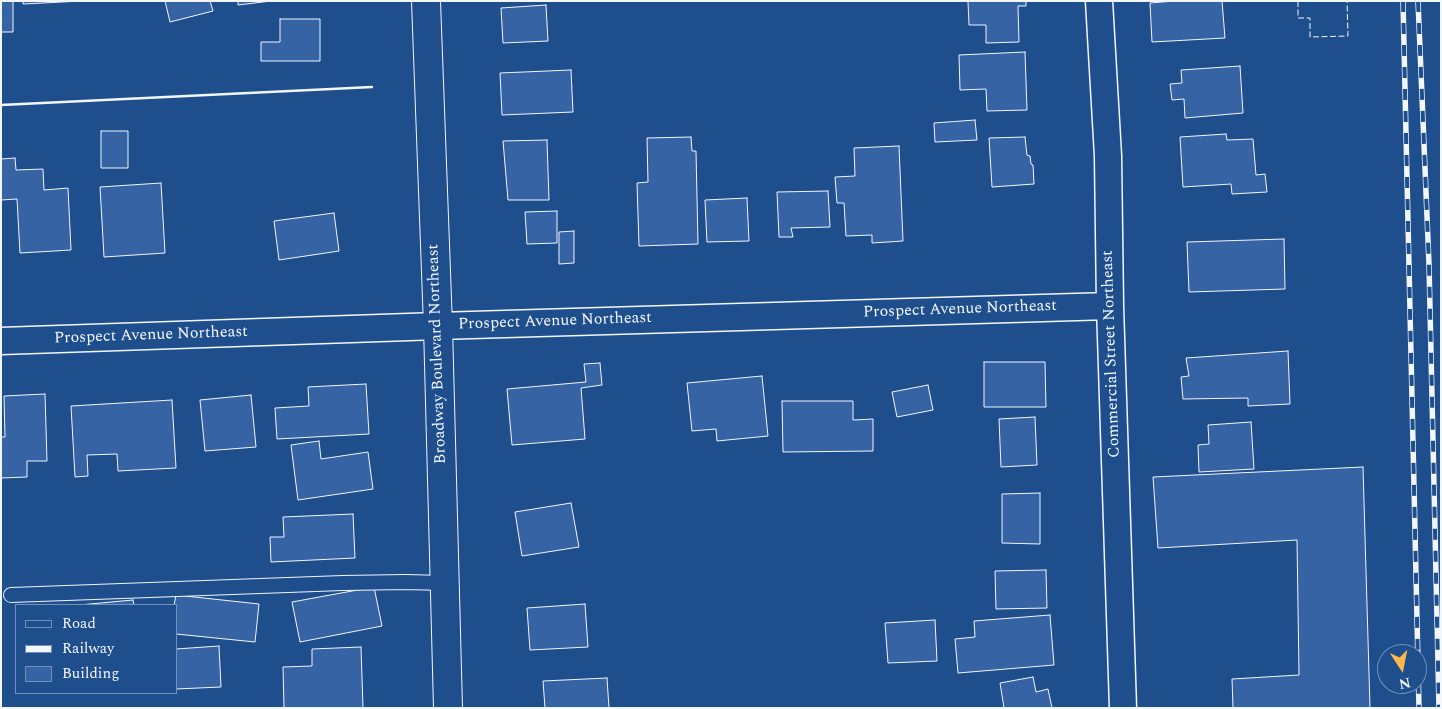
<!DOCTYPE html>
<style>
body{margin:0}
#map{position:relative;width:1442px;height:709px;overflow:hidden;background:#1f4e8c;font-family:Spectral,serif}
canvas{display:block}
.frame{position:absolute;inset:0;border:2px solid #f2f6ff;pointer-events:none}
.legend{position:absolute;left:15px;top:604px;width:162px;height:90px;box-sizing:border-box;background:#1f4e8c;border:1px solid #7391ba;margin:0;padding:6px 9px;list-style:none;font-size:15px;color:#f2f6ff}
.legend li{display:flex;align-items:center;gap:10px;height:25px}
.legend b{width:25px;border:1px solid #7391ba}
.north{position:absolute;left:1377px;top:644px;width:50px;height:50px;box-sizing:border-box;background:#1f4e8c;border:1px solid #7391ba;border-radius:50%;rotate:169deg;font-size:14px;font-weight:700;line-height:20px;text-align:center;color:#f2f6ff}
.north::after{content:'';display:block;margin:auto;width:18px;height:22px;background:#ffb74d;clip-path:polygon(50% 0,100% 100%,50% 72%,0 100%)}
</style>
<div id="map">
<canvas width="1442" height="709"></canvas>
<div class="frame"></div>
<ul class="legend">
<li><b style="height:6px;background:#1f4e8c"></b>Road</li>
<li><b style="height:6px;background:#f2f6ff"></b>Railway</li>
<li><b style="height:14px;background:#3563a3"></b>Building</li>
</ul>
<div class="north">N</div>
</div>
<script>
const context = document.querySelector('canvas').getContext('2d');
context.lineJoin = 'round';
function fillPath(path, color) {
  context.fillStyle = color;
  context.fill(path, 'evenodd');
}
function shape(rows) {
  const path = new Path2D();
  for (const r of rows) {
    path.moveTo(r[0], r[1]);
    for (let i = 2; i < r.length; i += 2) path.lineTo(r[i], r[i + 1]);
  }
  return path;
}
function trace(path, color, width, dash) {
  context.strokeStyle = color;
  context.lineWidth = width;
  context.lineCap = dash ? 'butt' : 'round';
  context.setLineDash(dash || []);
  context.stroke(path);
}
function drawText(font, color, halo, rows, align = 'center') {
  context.font = font + ' Spectral,serif';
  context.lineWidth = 4;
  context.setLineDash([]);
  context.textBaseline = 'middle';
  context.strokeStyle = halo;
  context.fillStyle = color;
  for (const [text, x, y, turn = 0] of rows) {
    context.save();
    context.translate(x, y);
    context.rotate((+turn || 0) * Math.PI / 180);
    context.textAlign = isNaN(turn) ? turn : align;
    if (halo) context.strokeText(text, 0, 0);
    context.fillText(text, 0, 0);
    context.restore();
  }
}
const building = shape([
 [1,1,13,1,13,32,1,32,1,1],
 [23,1,82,1,23,4,23,1],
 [165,1,210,1,213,11,170,22,165,1],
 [238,1,271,1,238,5,238,1],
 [968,1,1026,1,1026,6,1018,6,1019,42,986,43,986,25,969,25,968,1],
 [1175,1,1222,1,1225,38,1152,42,1150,3,1175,1],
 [546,5,548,41,503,43,501,8,546,5],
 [280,19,320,19,320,61,261,61,261,42,280,42,280,19],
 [1025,52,1027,110,987,111,986,89,960,90,959,55,1025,52],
 [1240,66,1243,113,1185,118,1184,99,1172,100,1170,84,1182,83,1181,70,1240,66],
 [571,70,573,112,502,115,500,73,571,70],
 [975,120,977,140,935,142,934,123,975,120],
 [101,131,128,131,128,168,101,168,101,131],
 [1226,134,1227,140,1253,139,1256,175,1265,174,1267,192,1232,194,1231,184,1183,187,1180,137,1226,134],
 [691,137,692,151,696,151,698,244,639,246,637,183,648,182,647,138,691,137],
 [1025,137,1027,155,1030,156,1031,164,1033,165,1034,184,992,187,989,138,1025,137],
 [547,140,549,200,508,200,503,141,547,140],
 [899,146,903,241,872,243,872,235,846,236,844,203,837,203,835,177,855,176,854,148,899,146],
 [15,158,16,170,43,169,44,190,68,188,71,250,20,253,17,199,1,200,1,159,15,158],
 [161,183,165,253,104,257,100,187,161,183],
 [828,191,830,227,791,228,793,237,779,237,777,192,828,191],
 [747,198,749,241,707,242,705,200,747,198],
 [557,211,557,243,527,244,525,212,557,211],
 [334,213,339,251,279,260,274,221,334,213],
 [574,231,574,263,559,264,559,232,574,231],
 [1284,239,1285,289,1189,292,1187,242,1284,239],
 [1288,351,1290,404,1248,406,1248,398,1183,399,1181,377,1189,376,1186,358,1288,351],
 [984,362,1045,362,1046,407,984,407,984,362],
 [600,363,602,385,581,388,585,439,512,445,507,389,586,382,584,364,600,363],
 [762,376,768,436,717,441,716,429,692,431,687,383,762,376],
 [366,384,369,434,277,439,275,408,309,406,308,387,366,384],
 [928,385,933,410,897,417,892,392,928,385],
 [45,394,47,461,27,461,27,477,1,478,1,437,5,437,4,396,45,394],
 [251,395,256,447,205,451,200,400,251,395],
 [172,400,176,468,118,471,117,454,87,455,88,476,75,477,71,406,172,400],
 [782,401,853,401,853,420,873,419,873,451,783,452,782,401],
 [1035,417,1037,465,1001,467,999,419,1035,417],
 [1251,422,1254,469,1199,472,1198,445,1209,444,1208,425,1251,422],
 [319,441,321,459,368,452,373,489,298,500,291,445,319,441],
 [1363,467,1370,708,1233,708,1232,679,1299,675,1297,540,1158,548,1153,477,1363,467],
 [1040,493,1040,544,1002,543,1002,494,1040,493],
 [571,503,579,547,522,556,515,512,571,503],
 [353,514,355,558,271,562,270,537,284,537,283,517,353,514],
 [1046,570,1047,608,996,609,995,571,1046,570],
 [374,587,382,626,300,642,292,602,374,587],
 [176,595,259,604,255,642,176,634,176,605,174,605,176,595],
 [133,600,134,605,79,605,133,600],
 [585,604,588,647,530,650,527,608,585,604],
 [1050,615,1054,665,958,673,955,639,975,637,974,621,1050,615],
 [935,620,937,661,888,663,885,623,935,620],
 [219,646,221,687,176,689,176,649,219,646],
 [361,647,363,708,284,708,283,667,312,666,312,649,361,647],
 [1033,677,1036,692,1048,689,1052,708,1004,708,1000,683,1033,677],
 [607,678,609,708,545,708,543,681,607,678]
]);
fillPath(building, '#3563a3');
trace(building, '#f2f6ff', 1);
const lane = shape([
 [11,595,343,583,405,582,445,583]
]);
const street = shape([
 [1099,1,1108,156,1110,306,1123,708],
 [1,341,438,326,1110,306]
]);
const primary = shape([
 [426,1,438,326,448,708]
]);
trace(lane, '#f2f6ff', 16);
trace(street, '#f2f6ff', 29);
trace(primary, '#f2f6ff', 30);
trace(lane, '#1f4e8c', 14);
trace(street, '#1f4e8c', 26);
trace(primary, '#1f4e8c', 28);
const rail = shape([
 [1403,1,1419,708],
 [1418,1,1429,264,1439,708]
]);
trace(rail, '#f2f6ff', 5.5);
trace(rail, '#1f4e8c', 4, [11]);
trace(shape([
 [1298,1,1298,18,1310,18,1310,37,1348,36,1347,1]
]), '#f2f6ff', 1, [6, 2.5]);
trace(shape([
 [1,105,372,87]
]), '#f2f6ff', 2.5);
drawText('16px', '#f2f6ff', '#1f4e8c', [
 ["Prospect Avenue Northeast",960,310,-2],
 ["Prospect Avenue Northeast",555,322,-2],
 ["Prospect Avenue Northeast",151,336,-2],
 ["Broadway Boulevard Northeast",438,354,-92],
 ["Commercial Street Northeast",1112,354,-92]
]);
</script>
